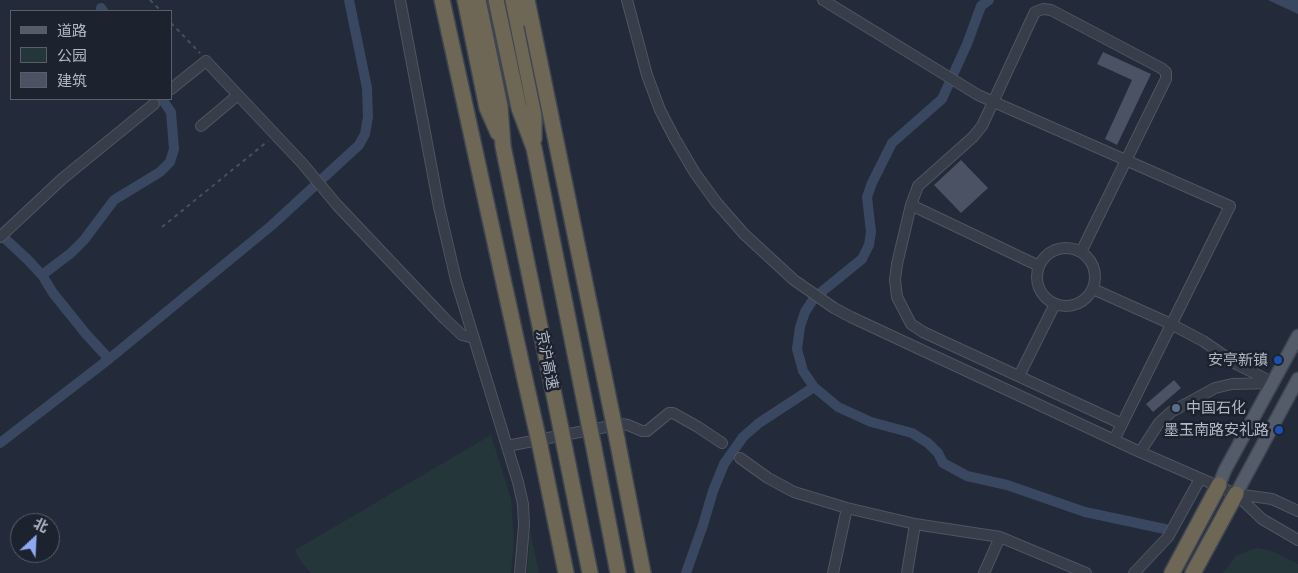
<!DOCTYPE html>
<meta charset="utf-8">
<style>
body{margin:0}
#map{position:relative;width:1298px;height:573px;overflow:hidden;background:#232a39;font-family:"Golos Text","Noto Sans SC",sans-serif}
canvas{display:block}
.legend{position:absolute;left:10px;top:10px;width:162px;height:90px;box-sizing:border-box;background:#1c222e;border:1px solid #585e6a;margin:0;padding:6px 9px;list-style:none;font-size:15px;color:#b2b8c5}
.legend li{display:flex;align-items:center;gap:10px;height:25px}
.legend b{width:25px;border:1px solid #585e6a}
.north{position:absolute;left:10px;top:513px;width:50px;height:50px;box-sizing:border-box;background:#1c222e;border:1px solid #585e6a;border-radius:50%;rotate:25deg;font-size:14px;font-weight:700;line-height:20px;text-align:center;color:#b2b8c5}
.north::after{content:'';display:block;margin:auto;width:18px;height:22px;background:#8ca9f1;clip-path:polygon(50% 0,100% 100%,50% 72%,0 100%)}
</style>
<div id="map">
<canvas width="1298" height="573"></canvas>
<ul class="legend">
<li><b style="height:6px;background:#555c69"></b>道路</li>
<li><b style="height:14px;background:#25363a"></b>公园</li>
<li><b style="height:14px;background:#4a5263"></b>建筑</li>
</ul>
<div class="north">北</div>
</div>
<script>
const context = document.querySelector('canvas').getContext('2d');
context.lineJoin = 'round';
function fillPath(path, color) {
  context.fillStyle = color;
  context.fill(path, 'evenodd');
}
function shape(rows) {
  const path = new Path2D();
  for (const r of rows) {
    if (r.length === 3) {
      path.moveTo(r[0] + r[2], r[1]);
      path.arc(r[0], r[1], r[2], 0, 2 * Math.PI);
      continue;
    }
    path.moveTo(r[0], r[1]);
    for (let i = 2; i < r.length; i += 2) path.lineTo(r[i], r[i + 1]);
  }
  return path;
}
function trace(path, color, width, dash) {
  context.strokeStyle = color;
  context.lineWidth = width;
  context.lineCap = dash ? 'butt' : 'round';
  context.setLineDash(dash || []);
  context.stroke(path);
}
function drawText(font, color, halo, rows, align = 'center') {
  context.font = font + ' "Golos Text","Noto Sans SC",sans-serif';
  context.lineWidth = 5;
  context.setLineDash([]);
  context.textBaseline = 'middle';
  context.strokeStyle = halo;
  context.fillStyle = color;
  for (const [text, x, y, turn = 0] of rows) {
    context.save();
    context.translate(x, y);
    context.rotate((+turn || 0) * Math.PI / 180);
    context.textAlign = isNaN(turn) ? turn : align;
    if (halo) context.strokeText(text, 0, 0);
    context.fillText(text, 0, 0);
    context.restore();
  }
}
fillPath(shape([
 [491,435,511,499,514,539,511,573,311,573,301,562,295,550],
 [530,530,539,573,527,573],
 [1256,548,1272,551,1298,564,1298,573,1223,573,1236,556]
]), '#25363a');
fillPath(shape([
 [1268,0,1298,0,1298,14]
]), '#3a4761');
trace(shape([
 [989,0,981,6,967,44,942,99,892,143,872,183,867,197,871,232,869,245,862,259,814,298,805,312,800,327,797,349,803,371,814,387,838,407,871,422,912,433,928,443,938,453,943,463,967,476,1007,485,1085,512,1165,529],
 [101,8,103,11],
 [0,234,27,259,42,275,53,293,86,334,109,359],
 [42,275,71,253,84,240,114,200,160,172,170,162,174,149,171,112,162,99],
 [0,443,109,359,271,226,359,145,365,134,368,117,367,88,349,0],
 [686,573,703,525,713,491,724,464,743,437,759,423,814,387]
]), '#3a4761', 10);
fillPath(shape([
 [1103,52,1151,74,1117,145,1105,139,1132,80,1097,64],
 [961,160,988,188,961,213,934,185],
 [1174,380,1181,388,1153,412,1146,404]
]), '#4a5263');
const minor = shape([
 [400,0,439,207,456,280,518,482,523,504,524,525,520,573],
 [627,0,647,75,660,110,675,139,695,173,716,202,744,234,794,280,834,308,851,317,1140,452,1236,494,1272,499,1298,511],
 [823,0,978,95,1230,206,1114,440],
 [171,89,206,61,302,163,337,205,445,319,462,335,474,338],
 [201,126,238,95],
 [911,205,1039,266],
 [0,237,62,179,154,104],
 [1066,277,29],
 [1081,252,1166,79,1166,72,1161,68,1051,10,1043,9,1035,12,1032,18,982,126,973,137,918,186,911,205,897,264,895,280,897,297,911,324,923,332,1122,424],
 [1093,289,1171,324,1203,341,1238,365,1274,383],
 [1019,376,1055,304],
 [507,446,621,424,628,425,642,431,647,431,669,413,673,413,698,427,722,443],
 [1140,452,1159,423,1171,412,1215,388,1232,384,1273,383],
 [740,458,768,478,794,492,847,508,915,524,1000,537,1086,573],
 [1236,494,1262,519,1298,540],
 [833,573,847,508],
 [907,573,915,524],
 [984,573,1000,537],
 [1134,573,1168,537,1200,479]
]);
const major = shape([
 [1219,485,1225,470,1298,336],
 [1236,494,1298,379]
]);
const highway = shape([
 [442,0,524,375],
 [465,0,487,108,498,133],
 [478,0,500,106,503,146,561,429],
 [496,0,519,108,534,148,589,424],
 [513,0,534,105,534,139],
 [527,0,532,24],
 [617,439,643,573],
 [593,443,618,573],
 [540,446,566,573],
 [565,449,590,573],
 [1172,573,1219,485],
 [1193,573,1236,494]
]);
trace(minor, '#4f5561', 12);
trace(major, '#404652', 15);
trace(highway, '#3f4551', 18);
trace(shape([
 [150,0,161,11],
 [171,23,200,53],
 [162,227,268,141]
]), '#435357', 2, [4, 4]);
trace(minor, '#373d49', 10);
trace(major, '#555c69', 12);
trace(highway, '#6f6755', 15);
const highwayBridge = shape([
 [532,24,617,439],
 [524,375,540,446],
 [589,424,593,443],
 [561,429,565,449]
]);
trace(highwayBridge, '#3f4551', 18, []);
trace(highwayBridge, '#6f6755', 15);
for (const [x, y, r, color] of [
 [1278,360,5,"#1a4fb4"],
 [1176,408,5,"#5c6f8a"],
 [1279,430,5,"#1a4fb4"]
]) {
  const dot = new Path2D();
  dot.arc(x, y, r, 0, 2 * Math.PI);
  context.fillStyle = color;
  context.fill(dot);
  trace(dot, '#1c222e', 2);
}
drawText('15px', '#b2b8c5', '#1c222e', [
 ["京沪高速",547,360,79]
]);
drawText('15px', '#b2b8c5', '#1c222e', [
 ["安亭新镇",1268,360],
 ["中国石化",1186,408,"left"],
 ["墨玉南路安礼路",1269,430]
], 'right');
</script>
